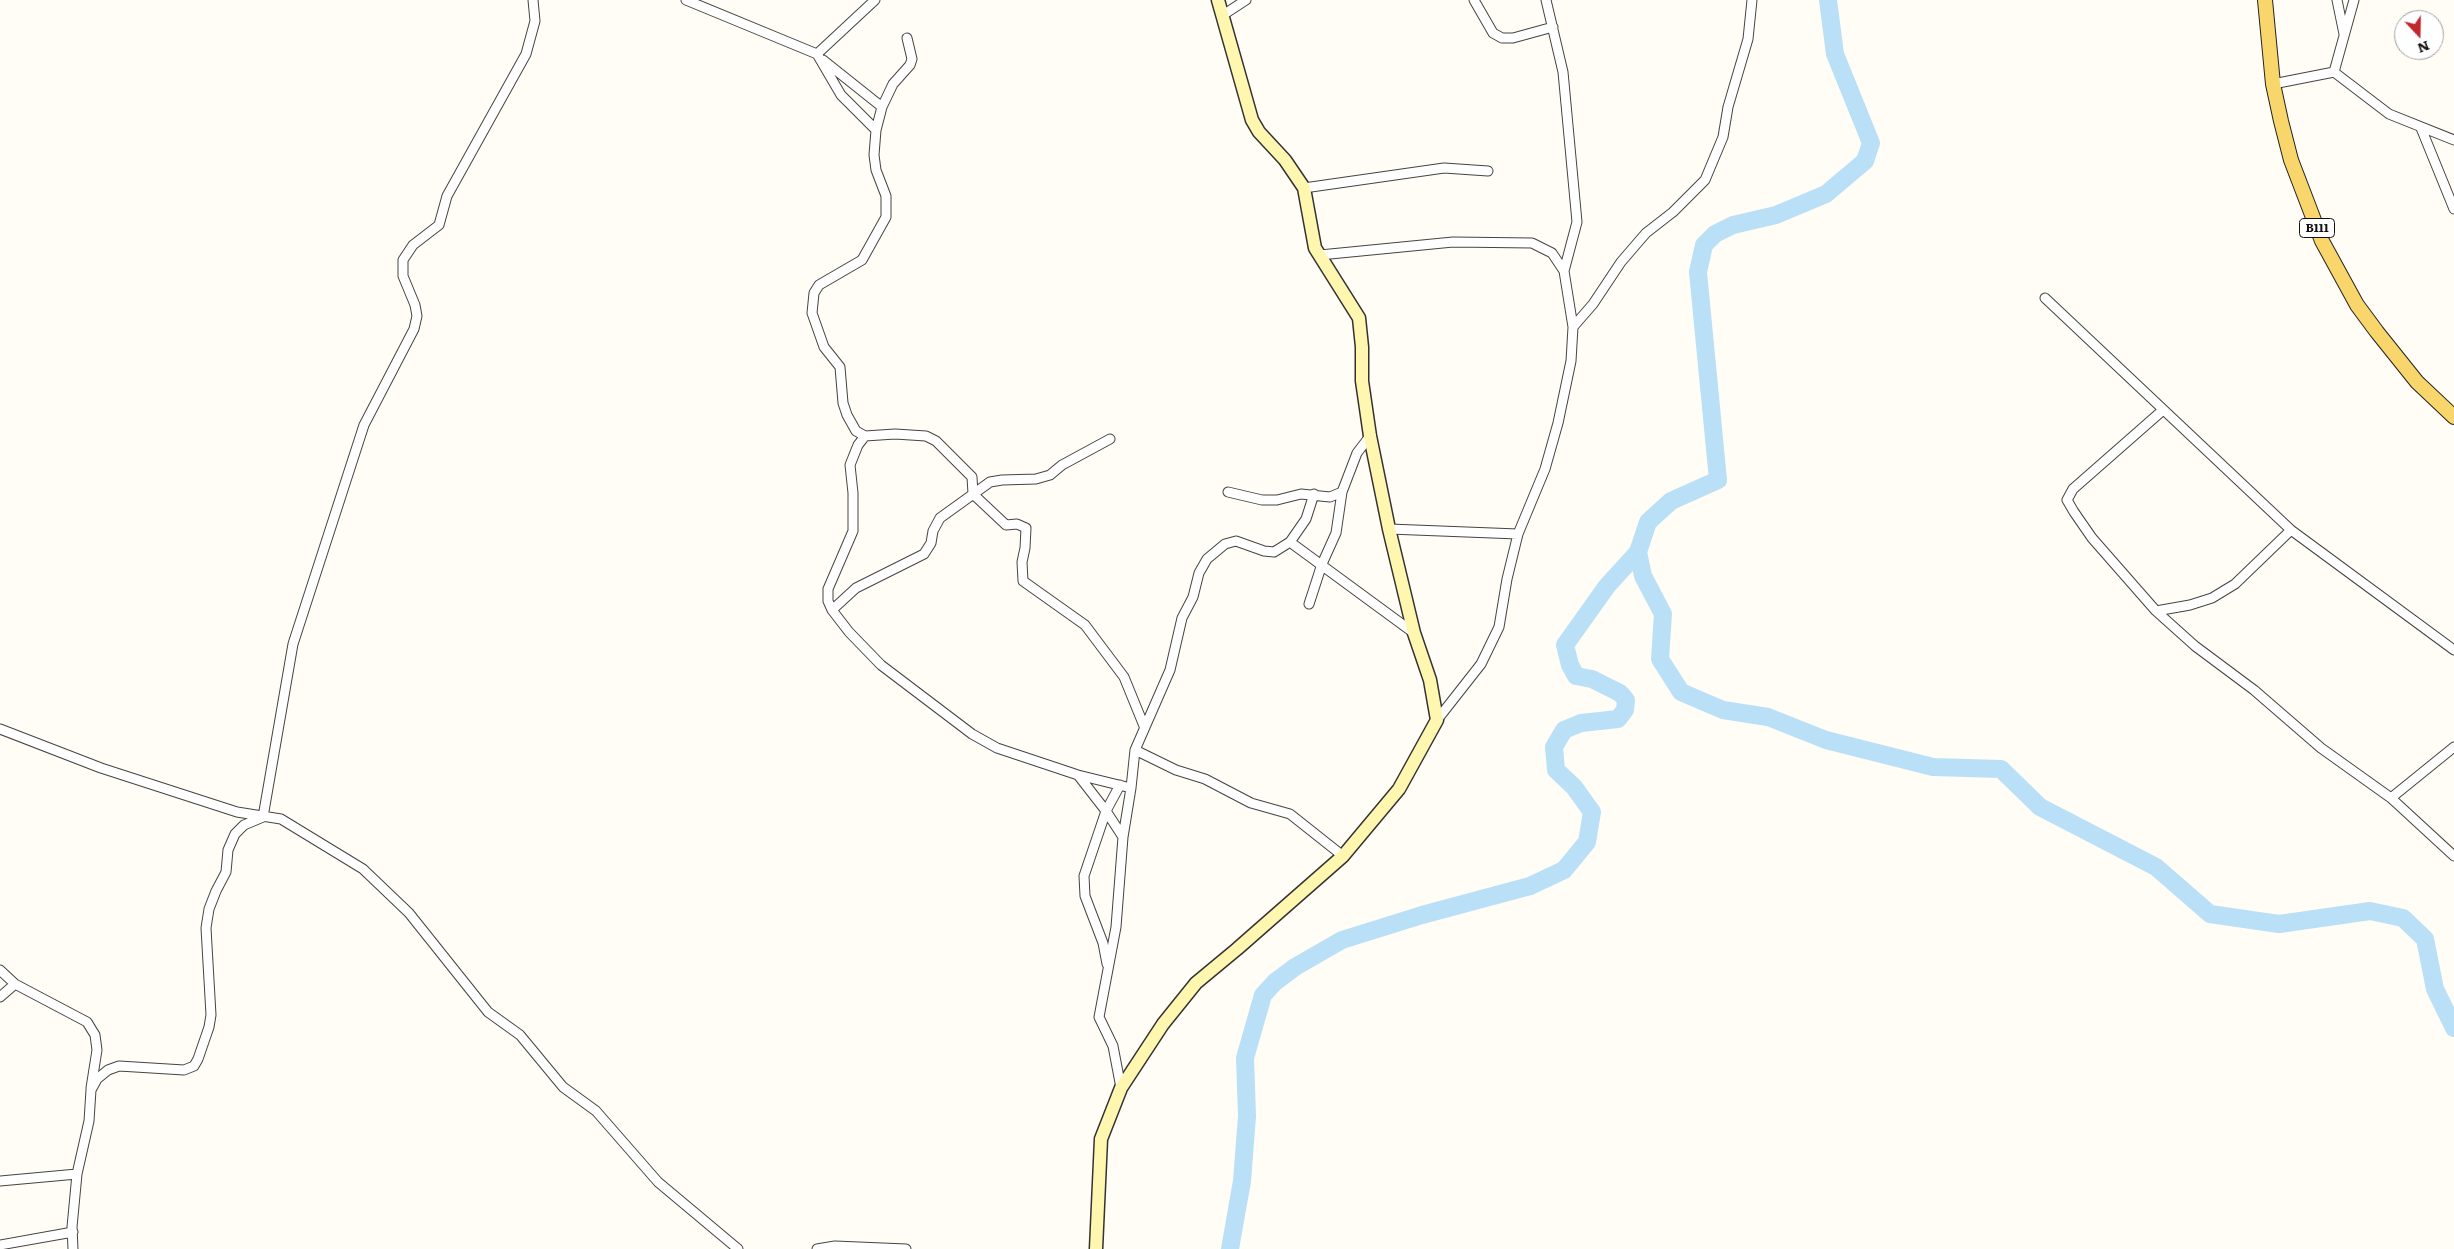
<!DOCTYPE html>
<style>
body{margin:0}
#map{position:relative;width:2454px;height:1249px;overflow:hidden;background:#fffdf5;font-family:Literata,serif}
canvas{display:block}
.north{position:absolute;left:2394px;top:10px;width:50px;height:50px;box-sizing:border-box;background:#fff;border:1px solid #a0a0a0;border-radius:50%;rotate:159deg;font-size:14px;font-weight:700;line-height:20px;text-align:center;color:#111}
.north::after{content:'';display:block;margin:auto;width:18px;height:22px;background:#c4262e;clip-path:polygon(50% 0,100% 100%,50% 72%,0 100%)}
</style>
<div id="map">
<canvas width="2454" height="1249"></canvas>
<div class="north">N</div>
</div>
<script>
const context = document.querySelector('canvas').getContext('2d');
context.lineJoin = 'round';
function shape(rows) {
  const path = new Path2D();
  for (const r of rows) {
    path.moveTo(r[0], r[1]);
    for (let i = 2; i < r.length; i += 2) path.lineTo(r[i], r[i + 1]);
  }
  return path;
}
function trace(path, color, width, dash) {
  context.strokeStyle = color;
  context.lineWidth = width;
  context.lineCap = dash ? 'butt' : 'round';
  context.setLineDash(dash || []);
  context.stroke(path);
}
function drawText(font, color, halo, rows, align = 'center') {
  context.font = font + ' Literata,serif';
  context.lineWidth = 5;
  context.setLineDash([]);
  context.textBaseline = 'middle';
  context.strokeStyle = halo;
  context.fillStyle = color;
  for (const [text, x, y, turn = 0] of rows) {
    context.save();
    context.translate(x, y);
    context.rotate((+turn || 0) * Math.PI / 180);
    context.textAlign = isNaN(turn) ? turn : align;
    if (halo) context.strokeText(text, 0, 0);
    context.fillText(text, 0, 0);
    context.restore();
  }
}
trace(shape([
 [1828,0,1835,54,1871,143,1865,161,1826,194,1776,215,1733,225,1715,234,1704,245,1698,272,1718,480,1671,501,1648,522,1638,552,1643,576,1663,614,1660,659,1681,692,1723,710,1768,717,1826,740,1933,767,2001,769,2040,807,2156,867,2210,914,2279,924,2370,911,2403,918,2425,939,2435,989,2454,1028],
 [1230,1249,1242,1181,1247,1116,1245,1058,1263,995,1275,982,1295,967,1342,940,1422,915,1530,886,1564,870,1587,842,1592,812,1574,787,1556,770,1554,747,1564,730,1581,723,1618,719,1625,710,1626,700,1620,693,1592,679,1576,676,1570,665,1565,645,1607,586,1638,552]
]), '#b9e0f7', 18);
const street = shape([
 [686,0,817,54,841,95,876,130,874,155,876,170,886,196,886,217,862,260,819,285,814,293,812,313,824,347,840,367,843,403,847,415,856,431,865,436,858,445,850,465,853,493,853,531,828,589,828,601,832,610,849,632,881,665,972,734,997,748,1078,775,1131,788],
 [1474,0,1493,33,1502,38,1513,38,1553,27],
 [2337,0,2344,34],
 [1223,15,1246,0],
 [817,54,875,0],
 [823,60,882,107,876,130],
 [2334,72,2354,0],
 [2273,84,2334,72,2389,114,2454,140],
 [882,107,893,84,910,65,912,59,907,38],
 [2421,128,2454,209],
 [1304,188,1444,168,1488,171],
 [1320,255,1453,242,1532,243,1552,253,1564,271],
 [2045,298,2291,530,2454,650],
 [1573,327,1593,304,1621,262,1646,233,1673,212,1705,180,1723,137,1728,107,1748,39,1752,0],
 [2163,410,2073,489,2067,500,2074,512,2092,538,2156,611,2195,646,2254,690,2321,748,2391,798,2454,856],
 [865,436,895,434,926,436,936,441,972,477,973,494,1006,525,1017,524,1026,528,1025,548,1022,562,1023,581,1085,625,1124,677,1144,726],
 [1228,492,1262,500,1277,500,1301,494,1330,497,1342,492,1357,453,1370,436],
 [1389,529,1518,534],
 [1290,542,1414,633],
 [1309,604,1322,564,1336,533,1342,492],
 [832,610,856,588,924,554,931,543,933,531,940,518,990,482,1002,480,1036,479,1050,475,1062,465,1110,439],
 [2156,611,2190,605,2212,598,2235,584,2291,530],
 [1437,720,1481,664,1499,627,1507,579,1518,534,1545,469,1558,423,1571,361,1573,327,1564,271,1577,222,1563,72,1546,0],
 [0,729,101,768,237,812,281,819,363,869,409,913,488,1012,520,1035,563,1087,596,1111,658,1182,738,1249],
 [1135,750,1176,770,1205,779,1251,803,1290,814,1343,856],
 [1078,775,1106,811,1123,837],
 [2391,798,2454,747],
 [1107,964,1103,943,1085,896,1084,876,1106,811,1120,785],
 [0,970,15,984,87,1022,95,1035,97,1050,91,1088],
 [0,997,15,984],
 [1121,1088,1113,1046,1099,1017,1116,927,1123,837,1131,788,1135,750,1170,670,1182,618,1193,597,1199,573,1207,559,1225,544,1236,541,1264,551,1274,552,1290,542,1306,519,1314,494],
 [0,1181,77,1174],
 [0,1245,73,1232],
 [73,1249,72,1227,77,1174,89,1121,91,1090,97,1079,108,1070,119,1066,184,1070,194,1066,198,1059,209,1027,211,1015,206,928,209,909,216,891,226,872,228,850,235,834,244,825,263,817,293,644,364,425,414,329,417,316,415,305,403,276,403,260,413,245,439,225,447,196,526,54,535,21,533,0],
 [817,1249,835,1246,906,1249]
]);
const secondary = shape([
 [1096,1249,1101,1139,1121,1088,1163,1024,1196,983,1237,949,1343,856,1399,789,1437,720,1430,680,1414,633,1389,529,1370,436,1362,381,1362,347,1359,318,1315,248,1304,188,1285,160,1259,132,1252,120,1218,0]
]);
const primary = shape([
 [2265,0,2273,84,2281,121,2291,160,2322,241,2357,305,2377,332,2417,382,2454,417]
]);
trace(street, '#444', 11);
trace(secondary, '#333', 15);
trace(primary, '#222', 16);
trace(street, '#fff', 9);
trace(secondary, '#fff6b0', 12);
trace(primary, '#f9d66b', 14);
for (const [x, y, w] of [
 [2317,228,35]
]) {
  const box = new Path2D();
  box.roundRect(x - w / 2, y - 9.5, w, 19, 4);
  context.fillStyle = '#fff';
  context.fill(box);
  trace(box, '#111', 1);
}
drawText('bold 12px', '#111', null, [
 ["B111",2317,228]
]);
</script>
